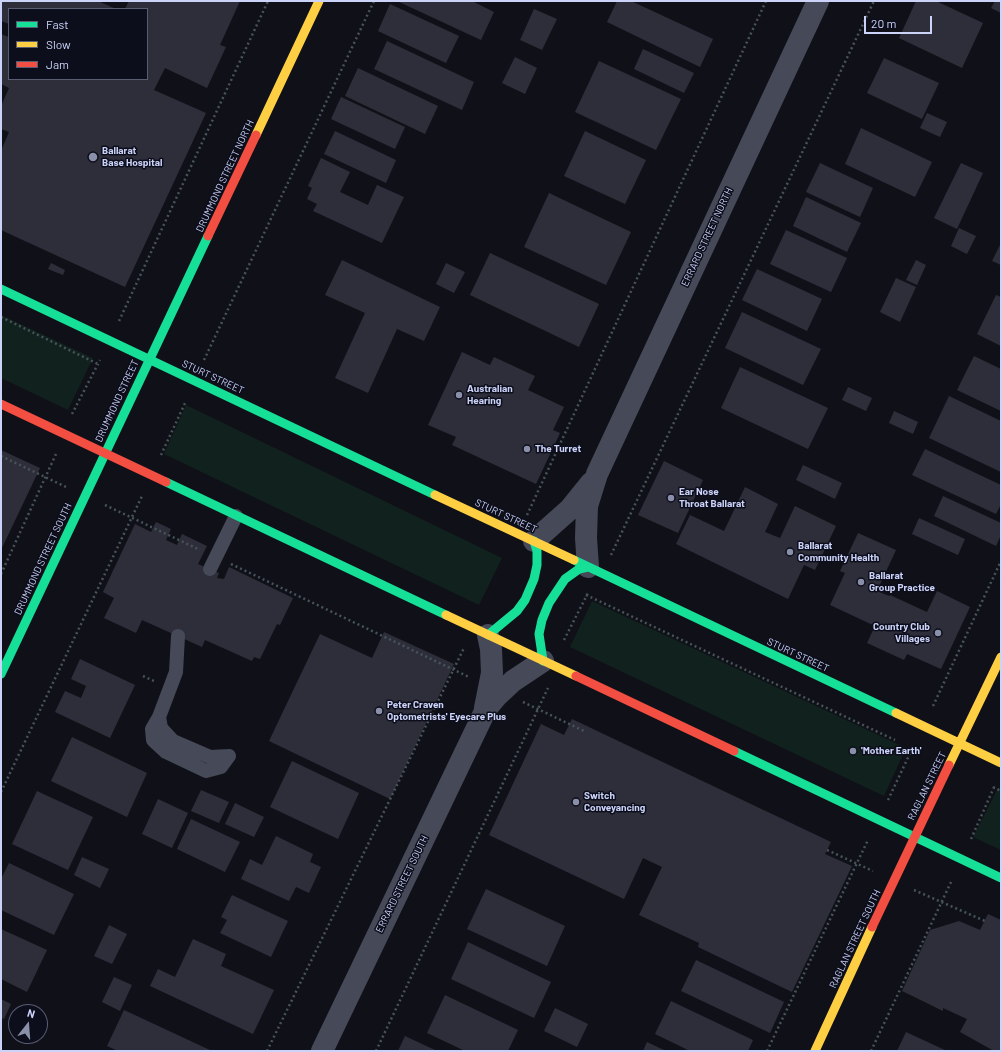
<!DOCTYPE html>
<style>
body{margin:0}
#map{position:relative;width:1002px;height:1052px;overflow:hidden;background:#101118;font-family:Barlow,sans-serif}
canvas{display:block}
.frame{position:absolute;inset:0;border:2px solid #ccd3f9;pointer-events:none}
.legend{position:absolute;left:8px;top:8px;width:140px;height:72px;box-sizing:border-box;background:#0d0e1b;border:1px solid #595d74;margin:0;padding:5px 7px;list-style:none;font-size:12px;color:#ccd3f9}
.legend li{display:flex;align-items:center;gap:8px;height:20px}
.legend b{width:20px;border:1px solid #595d74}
.north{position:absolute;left:8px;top:1004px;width:40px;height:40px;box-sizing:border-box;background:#0d0e1b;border:1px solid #595d74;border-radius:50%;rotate:17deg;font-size:11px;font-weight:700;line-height:16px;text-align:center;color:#ccd3f9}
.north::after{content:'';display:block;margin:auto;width:14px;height:18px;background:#8a8faa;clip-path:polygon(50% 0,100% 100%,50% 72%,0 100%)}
.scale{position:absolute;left:864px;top:16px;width:68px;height:18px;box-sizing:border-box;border:2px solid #ccd3f9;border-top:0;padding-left:5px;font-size:12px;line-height:14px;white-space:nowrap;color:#ccd3f9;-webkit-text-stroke:3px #0d0e1b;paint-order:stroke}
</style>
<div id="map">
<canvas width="1002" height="1052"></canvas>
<div class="frame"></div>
<ul class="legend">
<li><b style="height:5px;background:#16e098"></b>Fast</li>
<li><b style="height:5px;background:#ffcf43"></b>Slow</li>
<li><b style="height:5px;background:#f24e42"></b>Jam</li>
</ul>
<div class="north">N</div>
<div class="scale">20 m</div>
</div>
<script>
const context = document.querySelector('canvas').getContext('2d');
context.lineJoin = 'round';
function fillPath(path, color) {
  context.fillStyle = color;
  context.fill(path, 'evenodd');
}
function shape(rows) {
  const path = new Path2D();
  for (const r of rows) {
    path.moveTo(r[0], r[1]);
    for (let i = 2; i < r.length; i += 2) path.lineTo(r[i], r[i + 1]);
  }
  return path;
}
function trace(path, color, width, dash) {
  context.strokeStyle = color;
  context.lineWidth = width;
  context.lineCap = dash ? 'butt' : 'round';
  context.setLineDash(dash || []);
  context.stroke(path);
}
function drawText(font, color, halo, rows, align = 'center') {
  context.font = font + ' Barlow,sans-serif';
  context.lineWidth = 3;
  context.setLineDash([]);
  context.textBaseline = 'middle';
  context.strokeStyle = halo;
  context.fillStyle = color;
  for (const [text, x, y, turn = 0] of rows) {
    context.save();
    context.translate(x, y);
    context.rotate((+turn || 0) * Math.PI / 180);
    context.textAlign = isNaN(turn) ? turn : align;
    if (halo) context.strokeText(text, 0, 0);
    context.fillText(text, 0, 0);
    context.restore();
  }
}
fillPath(shape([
 [1,315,93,358,68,410,1,378],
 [186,405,502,558,479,605,164,454],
 [592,601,906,748,884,796,570,647],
 [998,788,1001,790,1001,850,973,837]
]), '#11211d');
fillPath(shape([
 [1,1,98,1,116,9,9,9,9,24,1,21],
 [129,1,240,1,220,45,226,47,207,88,165,68,154,90,206,113,125,287,1,230,1,151,9,132,1,129,1,106,9,88,1,84,1,34,9,37,9,79,147,79,147,9,125,9],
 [397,1,472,1,494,12,481,40],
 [617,1,631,1,713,39,700,67,607,22],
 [916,1,936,1,983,23,962,68,899,38],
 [995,1,1001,1,1001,13,991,8],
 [390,4,459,36,446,63,378,31],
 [534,9,557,19,542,50,520,40],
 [387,41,474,82,462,110,374,69],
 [643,49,694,73,684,93,634,69],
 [515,57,537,68,525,94,502,83],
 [884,58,939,83,922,119,867,93],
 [599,61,681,99,656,150,575,112],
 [358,68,438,106,425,134,345,96],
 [341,97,405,127,395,149,331,119],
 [927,113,947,122,940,137,920,128],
 [861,128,932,162,915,197,845,164],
 [335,131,396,160,386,183,324,154],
 [585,131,646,160,625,204,564,176],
 [321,158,350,172,340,192,368,205,377,185,404,197,382,243,313,211,317,204,307,199,312,188,308,186],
 [820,163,873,188,860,217,806,192],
 [961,163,983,173,957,229,934,218],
 [549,193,631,232,606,285,524,247],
 [806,197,861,223,847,252,793,226],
 [959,228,976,236,967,254,951,246],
 [786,230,847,258,831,292,770,264],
 [1001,243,1001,265,992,261],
 [490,253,599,304,579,347,470,295],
 [342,260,440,307,424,341,397,329,368,393,335,378,365,313,325,295],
 [916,260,926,265,917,285,906,280],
 [51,263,65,270,63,275,48,269],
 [446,263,465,272,454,293,436,284],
 [757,269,822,299,807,331,742,300],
 [896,278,916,287,900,322,880,312],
 [996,295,1001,297,1001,346,977,334],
 [742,312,821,349,803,385,725,348],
 [462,352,490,365,494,357,535,376,528,390,564,407,553,430,560,433,536,484,452,445,456,437,428,425],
 [974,356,1001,369,1001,411,957,390],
 [740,367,828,408,808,449,721,408],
 [848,387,872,398,866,411,842,400],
 [949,396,1001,421,1001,472,929,438],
 [894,411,918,422,913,434,889,423],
 [925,449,1001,485,1001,504,996,514,912,475],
 [1,450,40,468,1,550],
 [664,461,703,480,678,533,638,515],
 [803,465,842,483,835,499,796,480],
 [745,487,778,504,765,532,780,538,795,506,836,526,815,570,804,565,788,599,676,544,690,515,724,531],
 [943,496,1001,523,1001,535,996,546,934,516],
 [919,518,965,539,958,555,912,534],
 [156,522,171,529,166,540,177,545,182,534,207,546,198,564,219,573,217,578,224,579,229,567,293,598,280,625,277,624,260,659,254,657,252,661,205,640,202,647,142,620,136,633,104,618,114,598,103,592,135,524,151,532],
 [858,533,896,550,877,591,889,596,890,595,927,612,937,591,970,607,941,669,907,654,904,660,867,643,875,626,830,605,845,573,840,571],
 [384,632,454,664,390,799,269,741,320,634,372,658],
 [80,659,135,685,110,738,55,712,65,691,81,698,86,686,71,679],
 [572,719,831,842,825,854,852,866,792,992,698,947,699,943,639,915,662,867,643,858,624,899,489,835,541,724,564,735],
 [72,737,147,773,127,817,51,781],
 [292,761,359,793,338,839,270,807],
 [201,790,229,802,219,823,191,811],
 [37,791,93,817,68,870,12,844],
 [158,799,188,813,172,848,142,834],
 [235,803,264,817,254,837,225,824],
 [191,819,240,842,225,872,177,849],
 [276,836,313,854,310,862,321,867,309,893,296,887,289,901,241,879,250,859,262,865],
 [82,857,109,869,100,888,74,875],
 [9,863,74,894,54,935,1,910,1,879],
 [486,889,565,926,547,966,467,929],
 [232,895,288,921,271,957,220,933,227,920,221,917],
 [988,914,1001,920,1001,1051,994,1051,960,1032,967,1019,943,1008,943,1011,902,991,930,930,959,921,980,930],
 [109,925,127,934,112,964,94,956],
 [1,929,47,950,27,992,1,979],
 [193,939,226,954,221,966,274,990,253,1034,150,986,158,969,175,977],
 [468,942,551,982,534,1018,451,979],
 [696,960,784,1002,770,1033,681,991],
 [114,977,132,985,120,1011,102,1002],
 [445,995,518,1030,508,1051,465,1051,427,1033],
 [1,999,11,1004,4,1019,1,1018],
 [671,1001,753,1040,748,1051,690,1051,655,1034],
 [555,1008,588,1024,577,1047,544,1031],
 [124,1010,212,1051,118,1051,107,1046],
 [906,1032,947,1051,897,1051],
 [405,1036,437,1051,398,1051],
 [647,1042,666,1051,643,1051]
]), '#2e2e3a');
trace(shape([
 [1,317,98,364],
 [119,321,268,1],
 [204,360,374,1],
 [72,414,100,360],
 [161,455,186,401],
 [1,456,66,487],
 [105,505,200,550],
 [527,515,766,1],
 [611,555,874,1],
 [231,564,469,677],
 [1,574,56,454],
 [586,595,895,740],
 [564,640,588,593],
 [143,676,154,681],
 [523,702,584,731],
 [933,706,1001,561],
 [993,787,1001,791],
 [1,792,142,496],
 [888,800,913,747],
 [971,839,995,785],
 [827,850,873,871],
 [914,890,985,921],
 [267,1051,464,648],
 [376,1051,548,688],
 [767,1051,868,840],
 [871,1051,952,880]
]), '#465459', 2.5, [2, 3]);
trace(shape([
 [210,569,236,516],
 [178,636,176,672,159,717,161,728,173,741,210,757,229,756],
 [159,717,152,729,153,740,166,752,206,771,221,767,229,756]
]), '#464a58', 14);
trace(shape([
 [534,541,570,509,591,483],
 [588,567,586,538,587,506,597,474,818,1],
 [485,708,492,673,491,649,488,635],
 [322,1051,486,709,497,696,513,681,543,661]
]), '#464a58', 22);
trace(shape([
 [1,289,435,495],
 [166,482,446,615],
 [574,560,896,713],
 [488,635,517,611,525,600,534,579,537,565,537,551,534,541],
 [543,661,539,634,542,620,549,603,565,579,579,569,588,567],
 [1,674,208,236],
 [734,751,1001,878]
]), '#16e098', 9);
trace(shape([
 [256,135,319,1],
 [435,495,574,560],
 [446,615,576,676],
 [896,713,1001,763],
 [949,765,1001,657],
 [815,1051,872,927]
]), '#ffcf43', 9);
trace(shape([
 [208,236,256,135],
 [1,404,166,482],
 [576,676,734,751],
 [872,927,949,765]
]), '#f24e42', 9);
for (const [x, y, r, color] of [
 [93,157,5,"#8a8faa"],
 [459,395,4,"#8a8faa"],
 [527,449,4,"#8a8faa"],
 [671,498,4,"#8a8faa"],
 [790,552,4,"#8a8faa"],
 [861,582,4,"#8a8faa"],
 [938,633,4,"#8a8faa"],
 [379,711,4,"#8a8faa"],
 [853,751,4,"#8a8faa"],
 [576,802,4,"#8a8faa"]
]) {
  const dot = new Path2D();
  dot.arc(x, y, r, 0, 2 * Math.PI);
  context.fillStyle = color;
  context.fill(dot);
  trace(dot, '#0d0e1b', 1.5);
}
drawText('bold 10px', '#ccd3f9', '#0d0e1b', [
 ["Ballarat",102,151],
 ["Base Hospital",102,163],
 ["Australian",467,389],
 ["Hearing",467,401],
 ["The Turret",535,449],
 ["Ear Nose",679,492],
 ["Throat Ballarat",679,504],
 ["Ballarat",798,546],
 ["Community Health",798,558],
 ["Ballarat",869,576],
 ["Group Practice",869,588],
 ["Country Club",930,627,"right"],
 ["Villages",930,639,"right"],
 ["Peter Craven",387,705],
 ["Optometrists' Eyecare Plus",387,717],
 ["'Mother Earth'",861,751],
 ["Switch",584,796],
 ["Conveyancing",584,808]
], 'left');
drawText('10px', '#ccd3f9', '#0d0e1b', [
 ["DRUMMOND STREET NORTH",225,176,-65],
 ["ERRARD STREET NORTH",707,237,-65],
 ["STURT STREET",213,377,25],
 ["DRUMMOND STREET",117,401,-65],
 ["STURT STREET",506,516,25],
 ["DRUMMOND STREET SOUTH",43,559,-65],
 ["STURT STREET",798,655,25],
 ["RAGLAN STREET",927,786,-64],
 ["ERRARD STREET SOUTH",402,884,-64],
 ["RAGLAN STREET SOUTH",855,939,-65]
]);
</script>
